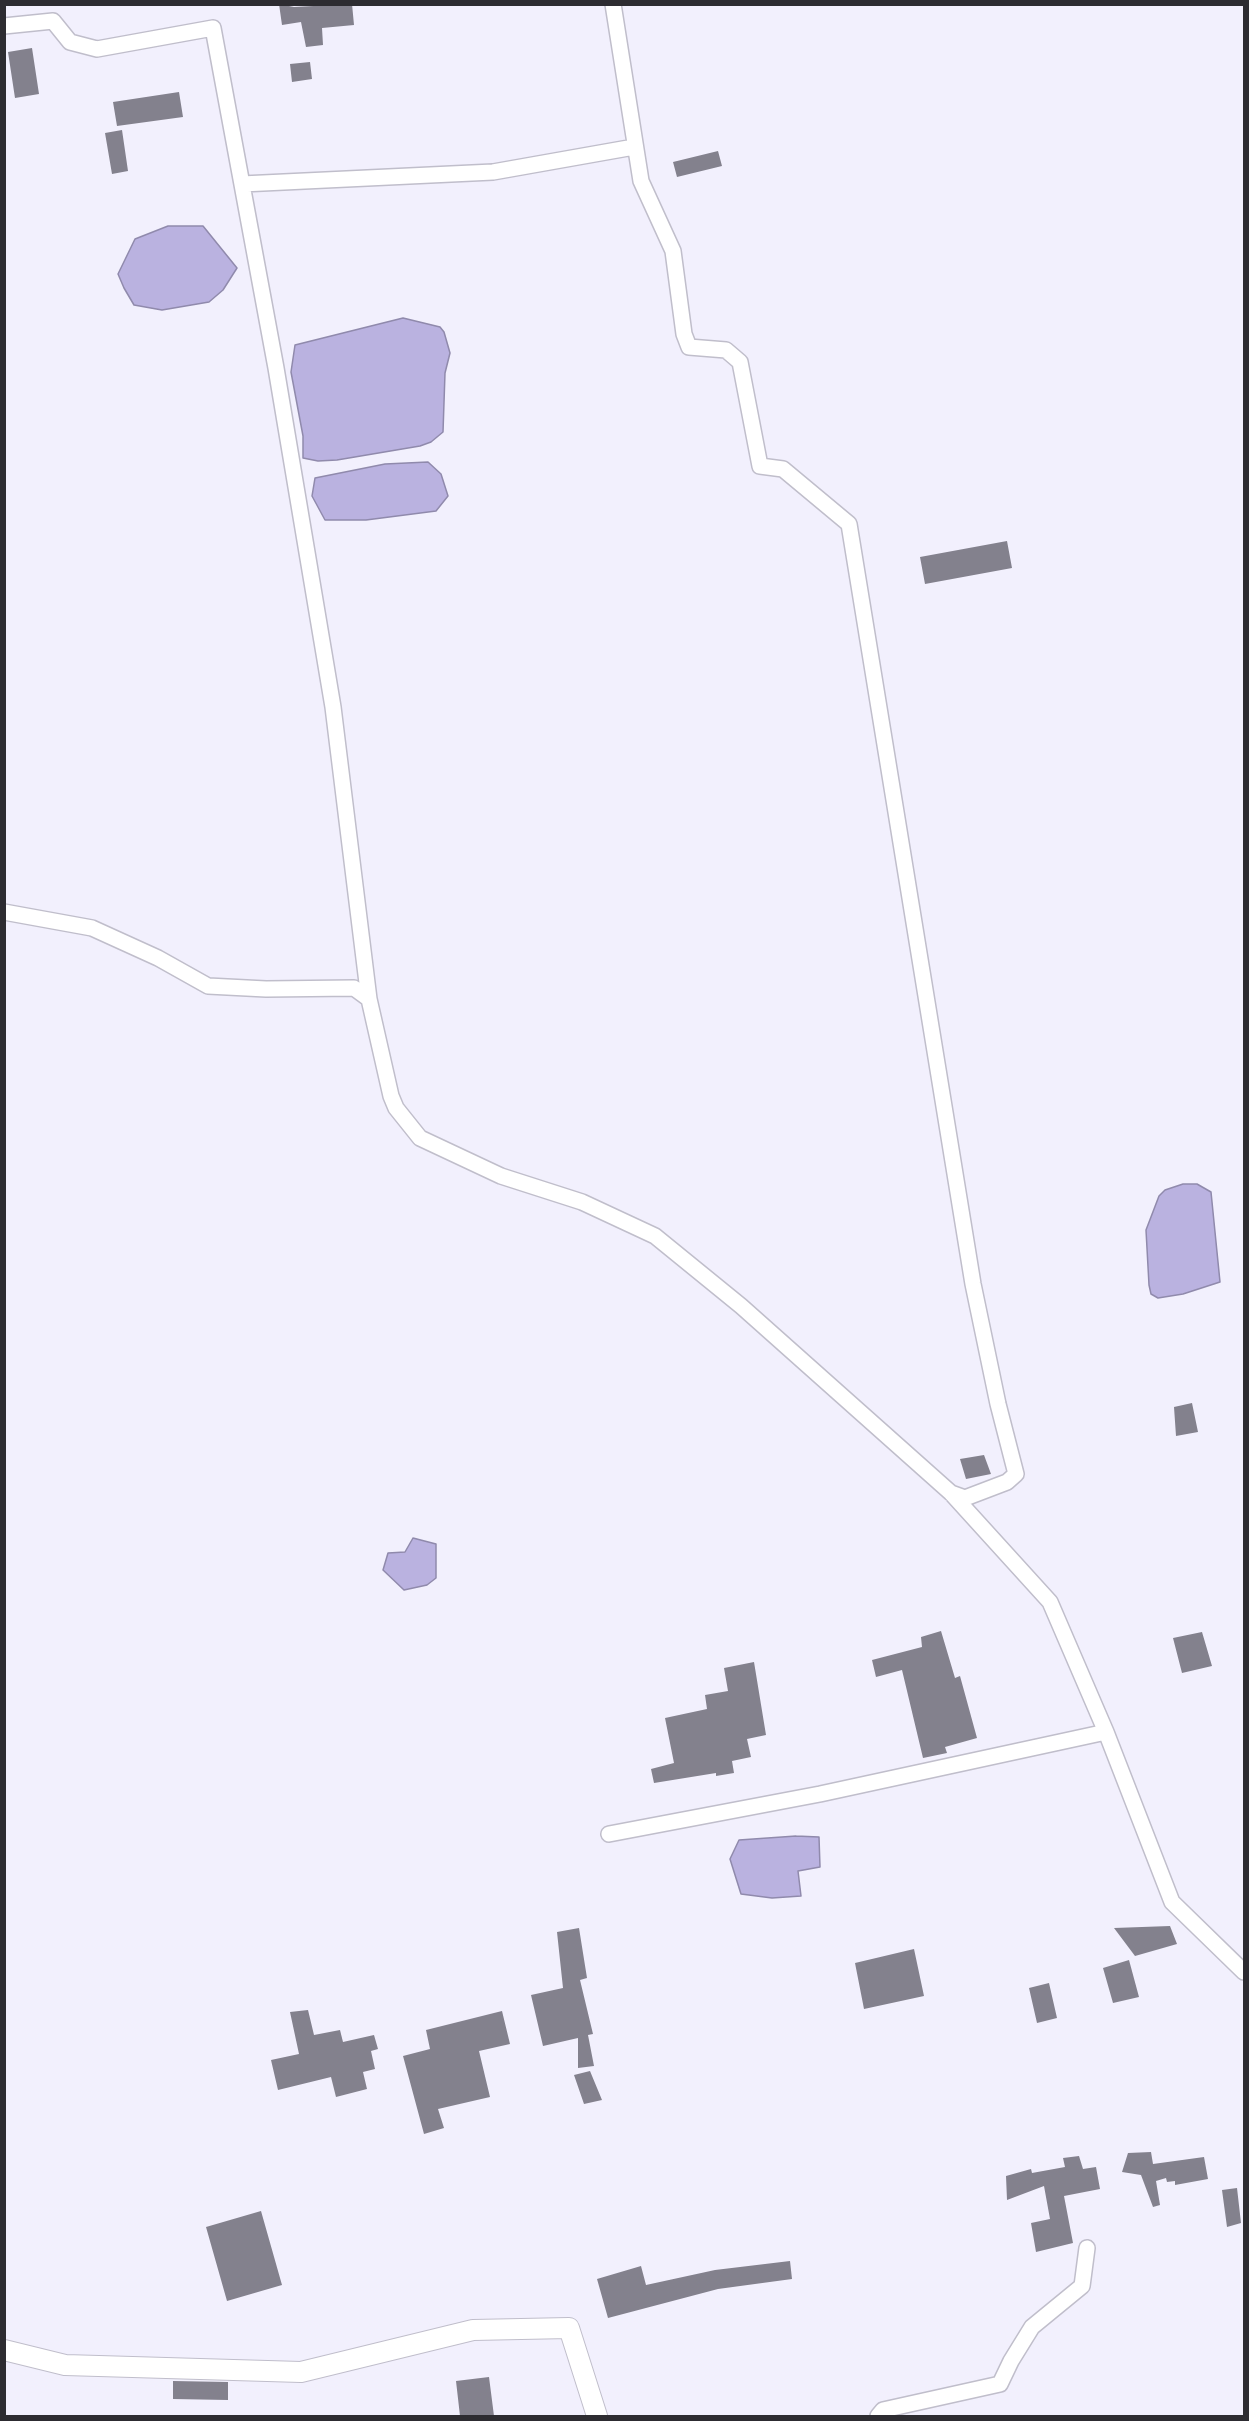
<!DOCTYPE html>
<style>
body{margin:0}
#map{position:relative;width:1249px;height:2421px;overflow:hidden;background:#f2f0fd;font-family:Overpass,sans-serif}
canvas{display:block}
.frame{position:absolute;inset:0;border:6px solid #2d2c31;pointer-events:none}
</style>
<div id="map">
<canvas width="1249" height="2421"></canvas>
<div class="frame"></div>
</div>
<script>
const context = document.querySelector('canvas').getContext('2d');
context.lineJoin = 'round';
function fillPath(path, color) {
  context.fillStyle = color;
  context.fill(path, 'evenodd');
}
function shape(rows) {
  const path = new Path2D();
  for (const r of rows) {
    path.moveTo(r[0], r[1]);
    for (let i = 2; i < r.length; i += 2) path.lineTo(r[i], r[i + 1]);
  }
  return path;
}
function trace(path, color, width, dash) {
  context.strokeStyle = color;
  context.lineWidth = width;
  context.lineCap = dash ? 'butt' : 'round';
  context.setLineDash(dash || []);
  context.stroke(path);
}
const water = shape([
 [168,226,203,226,237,268,223,290,209,302,162,310,134,305,124,288,118,274,135,239,168,226],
 [403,318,440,327,444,332,450,353,445,373,443,432,431,442,420,446,337,460,318,461,303,458,303,436,291,372,295,345,403,318],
 [428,462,441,474,448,496,436,511,366,520,325,520,312,496,315,478,385,464,428,462],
 [1183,1184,1197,1184,1211,1192,1220,1282,1183,1294,1158,1298,1151,1294,1149,1285,1146,1230,1159,1196,1165,1190,1183,1184],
 [413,1538,436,1544,436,1578,427,1585,404,1590,383,1570,388,1553,405,1552,413,1538],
 [796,1836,819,1837,820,1867,798,1871,801,1896,772,1898,741,1894,730,1859,739,1840,796,1836]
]);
fillPath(water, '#bab2e0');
trace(water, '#908aac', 1.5);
fillPath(shape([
 [279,4,294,7,352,4,354,25,322,28,323,45,306,47,301,22,282,25],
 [32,48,39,94,15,98,8,52],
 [310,62,312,79,292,82,290,64],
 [179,92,183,117,117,126,113,102],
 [122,130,128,171,112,174,105,133],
 [718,151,722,166,677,177,673,162],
 [1007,541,1012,568,925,584,920,557],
 [1192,1403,1198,1432,1176,1436,1174,1407],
 [984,1455,991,1474,966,1479,960,1459],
 [941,1631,955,1678,960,1676,977,1738,945,1747,947,1753,923,1758,902,1670,876,1677,872,1660,922,1647,921,1637],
 [1202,1632,1212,1666,1182,1673,1173,1638],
 [754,1662,766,1735,747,1739,751,1757,732,1761,734,1773,716,1776,716,1773,654,1783,651,1769,674,1763,665,1718,707,1709,705,1695,728,1691,724,1668],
 [1170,1926,1177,1944,1135,1956,1114,1928],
 [579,1928,587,1978,580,1980,593,2034,588,2035,594,2066,578,2068,578,2038,543,2046,531,1995,563,1988,557,1932],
 [914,1949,924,1996,864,2009,855,1963],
 [1129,1960,1139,1997,1113,2003,1103,1968],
 [1049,1983,1057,2018,1037,2023,1029,1988],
 [308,2010,314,2035,340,2030,343,2042,374,2035,378,2049,371,2051,375,2069,363,2072,367,2089,336,2097,331,2077,278,2090,271,2060,299,2054,290,2012],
 [502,2011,510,2044,479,2051,490,2097,438,2109,444,2128,424,2134,403,2056,430,2049,426,2030],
 [590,2071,602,2100,584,2104,574,2075],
 [1151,2152,1153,2164,1204,2157,1208,2179,1175,2185,1175,2181,1167,2182,1166,2178,1156,2181,1160,2205,1153,2207,1141,2175,1122,2172,1128,2153],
 [1079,2156,1083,2169,1096,2167,1100,2189,1064,2196,1073,2243,1036,2252,1031,2223,1050,2219,1044,2186,1007,2200,1006,2176,1031,2169,1032,2173,1065,2167,1063,2158],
 [1237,2188,1241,2223,1227,2227,1222,2190],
 [261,2211,282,2285,227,2301,206,2227],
 [790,2261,792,2279,718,2289,608,2318,597,2279,641,2266,646,2285,715,2270],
 [489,2377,494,2416,460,2416,456,2381],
 [173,2381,228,2382,228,2400,173,2399]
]), '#83818d');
const minor = shape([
 [613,4,641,181,673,251,684,334,689,347,726,350,740,362,760,466,783,469,849,524,973,1284,998,1404,1016,1474,1007,1482,965,1498,951,1493],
 [4,26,53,21,70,42,97,49,213,28,276,368,333,707,369,999],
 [242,184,493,172,634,147],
 [4,912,92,928,158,958,208,986,266,989,354,988,369,999,391,1096,396,1108,420,1138,501,1176,582,1202,655,1236,741,1306,951,1493,1050,1602,1106,1732,1172,1902,1244,1972],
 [609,1834,820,1794,1106,1732],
 [878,2416,883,2410,1000,2384,1011,2361,1032,2327,1082,2286,1087,2248]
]);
const tertiary = shape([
 [4,2350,65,2365,301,2372,473,2330,569,2328,597,2416]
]);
trace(minor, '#c0becb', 18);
trace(tertiary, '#c0becb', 22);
trace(minor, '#fff', 15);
trace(tertiary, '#fff', 20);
</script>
